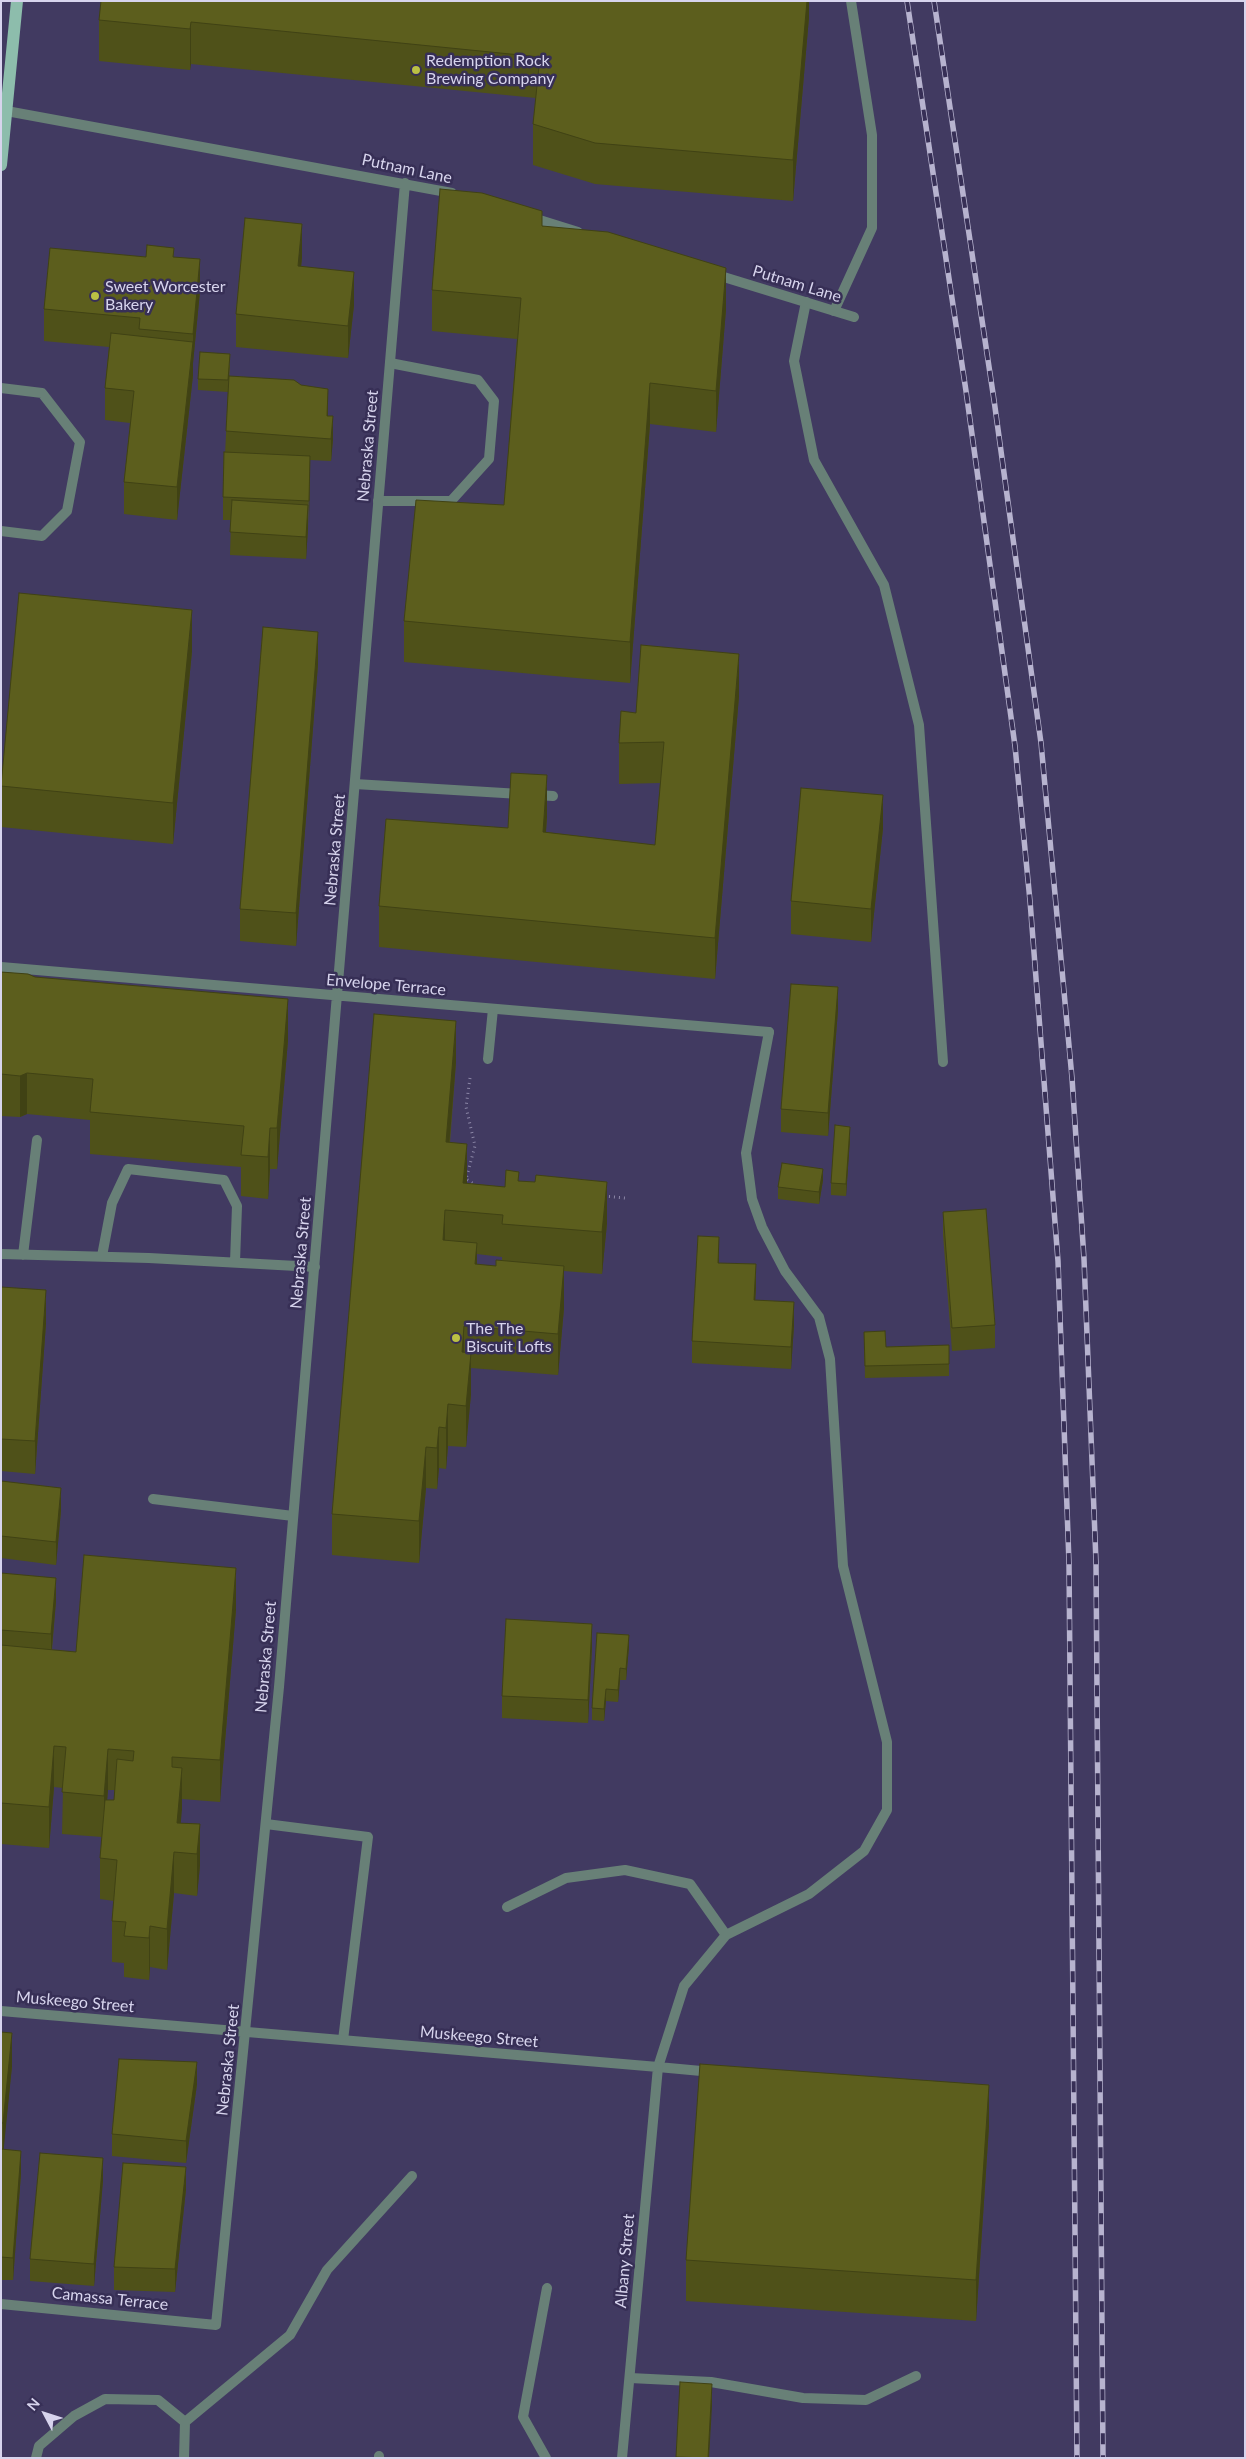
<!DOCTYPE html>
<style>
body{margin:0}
#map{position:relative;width:1246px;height:2459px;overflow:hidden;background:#413a61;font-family:Lato,sans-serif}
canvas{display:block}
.frame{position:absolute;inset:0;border:2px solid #d7d4ed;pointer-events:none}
.north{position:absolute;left:20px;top:2389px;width:50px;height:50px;-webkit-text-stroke:4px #372f56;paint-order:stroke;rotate:310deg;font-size:14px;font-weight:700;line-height:20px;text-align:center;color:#d7d4ed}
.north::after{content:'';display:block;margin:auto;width:18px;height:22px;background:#d7d4ed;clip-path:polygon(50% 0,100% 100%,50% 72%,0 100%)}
</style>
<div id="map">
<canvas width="1246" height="2459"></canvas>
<div class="frame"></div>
<div class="north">N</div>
</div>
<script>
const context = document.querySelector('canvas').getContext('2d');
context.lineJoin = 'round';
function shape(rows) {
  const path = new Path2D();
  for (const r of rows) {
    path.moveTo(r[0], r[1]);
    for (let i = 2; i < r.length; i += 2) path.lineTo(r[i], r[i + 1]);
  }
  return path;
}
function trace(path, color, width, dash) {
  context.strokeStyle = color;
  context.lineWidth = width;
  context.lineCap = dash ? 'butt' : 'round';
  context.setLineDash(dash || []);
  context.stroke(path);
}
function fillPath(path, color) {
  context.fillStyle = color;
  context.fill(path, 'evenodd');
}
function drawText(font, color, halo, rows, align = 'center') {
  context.font = font + ' Lato,sans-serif';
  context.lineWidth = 5;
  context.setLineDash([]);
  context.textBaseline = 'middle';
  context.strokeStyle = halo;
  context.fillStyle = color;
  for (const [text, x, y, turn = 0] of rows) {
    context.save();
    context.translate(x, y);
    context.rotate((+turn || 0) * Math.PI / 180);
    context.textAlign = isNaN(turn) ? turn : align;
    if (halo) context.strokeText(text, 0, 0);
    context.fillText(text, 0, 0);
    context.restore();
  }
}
trace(shape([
 [470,1078,466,1107,475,1146,466,1179,474,1184],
 [604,1196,625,1198]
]), '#8b86a6', 3, [1, 4]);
trace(shape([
 [806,302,794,361,814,460,884,585,919,725,943,1062],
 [834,311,872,228,872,135,851,1],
 [1,388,42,393,80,442,67,511,42,536,1,531],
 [378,501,451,501,489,459,494,401,478,380,390,363],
 [355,784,553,796],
 [488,1059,493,1009],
 [1,1254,149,1258,315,1267],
 [23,1255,37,1140],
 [102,1256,112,1203,128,1169,224,1180,237,1206,235,1262],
 [153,1499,293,1516],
 [266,1824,368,1837,343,2040],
 [507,1907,566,1878,625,1870,690,1884,726,1935],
 [712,2072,658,2067,684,1986,726,1935,809,1894,864,1851,887,1810,887,1742,843,1566,830,1359,819,1317,785,1271,762,1227,752,1199,746,1153,769,1032],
 [630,2378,711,2382,803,2398,866,2400,916,2376],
 [185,2422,290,2335,327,2270,412,2176],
 [36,2458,39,2446,74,2416,105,2399,158,2400,185,2422,184,2458],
 [379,2458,379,2456],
 [546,2458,523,2417,547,2288]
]), '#688077', 10);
trace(shape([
 [1,110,452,193],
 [530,217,578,232],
 [714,274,854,317],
 [1,967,769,1032],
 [1,2011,658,2067,622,2458],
 [1,2304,216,2325,279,1687,405,183]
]), '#688077', 10);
trace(shape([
 [1,165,17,1]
]), '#8dbdac', 12);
const rail = shape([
 [907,1,966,391,1015,746,1030,901,1058,1261,1069,1563,1077,2458],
 [934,1,994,400,1041,743,1072,1078,1084,1259,1096,1562,1103,2458]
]);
trace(rail, '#b7b3cf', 5.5);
trace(rail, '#372f56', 4, [11]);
fillPath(shape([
 [809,1,809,17,793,201,595,184,533,165,533,124,536,98,191,64,190,70,99,61,99,20],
 [542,226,726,309,716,432,650,424,630,683,404,662,404,621,504,505,517,339,432,331,432,290],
 [146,257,174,257,200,291,193,363,193,375,177,520,124,514,124,482,130,423,105,420,105,388,109,347,44,341,44,309],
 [302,257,301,266,354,305,348,358,236,347,236,314],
 [230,365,229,382,328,416,333,439,331,461,310,460,308,528,306,559,230,555,231,520,223,520,223,497,228,392,198,390,198,379],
 [192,651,173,844,1,827,1,784],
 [318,664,296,946,240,941,240,909],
 [739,696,715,979,379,947,379,906,508,828,547,816,546,832,655,845,660,783,619,784,619,743,636,713],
 [883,828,871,942,791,934,791,901],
 [1,972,35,977,288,1040,277,1169,270,1169,268,1199,241,1196,241,1167,90,1154,90,1120,27,1114,20,1117,1,1116],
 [838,1010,828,1136,781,1132,781,1109],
 [456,1062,450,1143,467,1183,505,1187,519,1181,607,1223,602,1274,564,1271,564,1308,558,1375,471,1368,471,1394,466,1447,448,1446,446,1469,439,1468,437,1489,426,1488,419,1563,332,1555,332,1514],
 [477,1254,502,1257,502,1261,496,1266,477,1265],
 [850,1138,846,1196,831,1195,831,1183],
 [823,1180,819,1204,778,1199,778,1187],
 [943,1212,995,1325,995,1348,952,1351,943,1235],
 [719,1263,756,1287,755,1300,794,1325,791,1369,692,1363,692,1341],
 [1,1287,46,1323,35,1474,1,1471],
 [864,1332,886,1347,949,1345,949,1376,865,1378],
 [1,1481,61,1510,56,1565,1,1558],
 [1,1573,56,1601,52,1650,76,1652,236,1609,220,1802,182,1799,180,1823,200,1824,200,1865,197,1896,174,1893,167,1970,150,1967,149,1980,124,1977,124,1963,112,1962,112,1921,114,1901,100,1899,100,1858,102,1837,62,1834,63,1788,54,1787,49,1848,1,1844],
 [108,1790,114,1790,114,1800,107,1800],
 [592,1646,588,1723,502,1718,502,1696],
 [629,1646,626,1680,620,1680,618,1702,606,1701,604,1721,592,1720,592,1708],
 [1,2032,12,2066,3,2149,21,2173,13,2280,1,2280],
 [197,2084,186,2163,112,2156,112,2134],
 [989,2126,976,2321,686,2301,686,2260],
 [103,2180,94,2286,30,2281,30,2259],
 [186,2189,175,2292,114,2290,114,2267]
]), '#4f5119');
fillPath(shape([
 [807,1,809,1,809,17,793,201,793,160],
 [191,22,191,64,190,70,190,29],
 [302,224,302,257,298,299,298,266],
 [200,259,200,291,193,363,193,375,177,520,177,487,193,345,193,334],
 [726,268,726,309,716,432,716,391],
 [354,272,354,305,348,358,348,326],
 [650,383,650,424,630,683,630,642],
 [328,389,328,411,327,438,327,416],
 [333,416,333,439,331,461,331,439],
 [310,456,310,478,309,523,309,501],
 [308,505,308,528,306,559,306,537],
 [192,610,192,651,173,844,173,803],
 [318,632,318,664,296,946,296,913],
 [739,654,739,696,715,979,715,938],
 [547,775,547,816,543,873,543,832],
 [883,795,883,828,871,942,871,909],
 [838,987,838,1010,828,1136,828,1113],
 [288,999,288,1040,277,1169,277,1128],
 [456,1021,456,1062,446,1183,446,1142],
 [27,1073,27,1114,20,1117,20,1076],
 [850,1127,850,1138,846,1196,846,1184],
 [270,1128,270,1169,268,1199,268,1157],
 [467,1144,467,1185,463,1183],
 [823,1169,823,1180,819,1204,819,1192],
 [607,1182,607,1223,602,1274,602,1232],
 [445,1210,445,1252,443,1240],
 [719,1237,719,1259,718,1285,718,1263],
 [477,1243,477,1284,475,1264],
 [756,1264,756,1287,754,1322,754,1300],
 [564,1266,564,1308,558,1375,558,1334],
 [46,1290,46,1323,35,1474,35,1441],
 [794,1302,794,1325,791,1369,791,1347],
 [464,1326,464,1368,462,1352],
 [471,1353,471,1394,466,1447,466,1406],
 [448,1404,448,1446,446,1469,446,1428],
 [439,1427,439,1468,437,1489,437,1448],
 [426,1447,426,1488,419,1563,419,1521],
 [61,1488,61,1510,56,1565,56,1542],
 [236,1568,236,1609,220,1802,220,1760],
 [56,1578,56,1601,51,1657,51,1634],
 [592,1624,592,1646,588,1723,588,1700],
 [629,1635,629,1646,626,1680,626,1669],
 [620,1668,620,1680,618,1702,618,1690],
 [606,1689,606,1701,604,1721,604,1709],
 [54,1746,54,1787,49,1848,49,1807],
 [108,1749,108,1790,104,1837,104,1796],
 [182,1768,182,1809,178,1853,177,1823],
 [200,1824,200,1865,197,1896,197,1854],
 [174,1852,174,1893,167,1970,167,1929],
 [150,1926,150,1967,149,1980,149,1938],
 [12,2033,12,2066,3,2156,3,2123],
 [197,2062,197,2084,186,2163,186,2141],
 [989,2085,989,2126,976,2321,976,2280],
 [21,2151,21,2173,13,2280,13,2258],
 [103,2158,103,2180,94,2286,94,2264],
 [186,2167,186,2189,175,2292,175,2269],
 [712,2384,712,2406,709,2458,708,2458]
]), '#404214');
const building = shape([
 [101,1,807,1,793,160,595,143,533,124,540,57,191,22,190,29,99,20,101,1],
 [440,189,482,193,542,211,542,226,608,232,726,268,716,391,650,383,630,642,404,621,416,500,504,505,521,298,432,290,440,189],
 [245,218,302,224,298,266,354,272,348,326,236,314,245,218],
 [147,245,174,248,173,257,200,259,193,334,139,329,140,318,44,309,50,248,146,257,147,245],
 [111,333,193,342,177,487,124,482,134,391,105,388,111,333],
 [200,352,230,354,228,380,198,379,200,352],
 [229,376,294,380,301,385,328,389,327,416,333,416,331,439,226,431,229,376],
 [224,452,310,456,309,501,223,497,224,452],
 [232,500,308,505,306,537,230,532,232,500],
 [19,593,192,610,173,803,1,786,19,593],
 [263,627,318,632,296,913,240,909,263,627],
 [641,645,739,654,715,938,379,906,386,819,508,828,511,773,547,775,543,832,655,845,664,742,619,743,621,711,636,713,641,645],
 [801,788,883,795,871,909,791,901,801,788],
 [1,972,28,974,35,977,288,999,277,1128,270,1128,268,1157,241,1155,244,1126,90,1112,93,1079,27,1073,20,1076,1,1074,1,972],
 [791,984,838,987,828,1113,781,1109,791,984],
 [374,1014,456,1021,446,1142,467,1144,463,1183,505,1187,506,1170,519,1172,518,1181,535,1182,536,1175,607,1182,602,1232,502,1224,503,1215,445,1210,443,1240,477,1243,475,1264,496,1266,496,1260,564,1266,558,1334,464,1326,462,1352,471,1353,466,1406,448,1404,446,1428,439,1427,437,1448,426,1447,419,1521,332,1514,374,1014],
 [835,1125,850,1127,846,1184,831,1183,835,1125],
 [782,1163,823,1169,819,1192,778,1187,782,1163],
 [986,1209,995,1325,952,1328,943,1212,986,1209],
 [698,1236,719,1237,718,1263,756,1264,754,1300,794,1302,791,1347,692,1341,698,1236],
 [1,1287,46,1290,35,1441,1,1439,1,1287],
 [885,1331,886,1347,949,1345,949,1364,865,1366,864,1332,885,1331],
 [1,1481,61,1488,56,1542,1,1536,1,1481],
 [84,1555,236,1568,220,1760,172,1757,172,1767,182,1768,177,1823,200,1824,197,1854,174,1852,167,1929,150,1926,149,1938,124,1936,126,1922,112,1921,117,1860,100,1858,105,1800,114,1800,117,1759,133,1761,134,1751,108,1749,104,1796,62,1792,66,1747,54,1746,49,1807,1,1803,1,1645,76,1652,84,1555],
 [1,1573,56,1578,51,1634,1,1630,1,1573],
 [506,1619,592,1624,588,1700,502,1696,506,1619],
 [597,1633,629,1635,626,1669,620,1668,618,1690,606,1689,604,1709,592,1708,597,1633],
 [1,2032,12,2033,3,2123,1,2123,1,2032],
 [119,2059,197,2062,186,2141,112,2134,119,2059],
 [700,2064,989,2085,976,2280,686,2260,700,2064],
 [1,2149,21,2151,13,2258,1,2257,1,2149],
 [40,2153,103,2158,94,2264,30,2259,40,2153],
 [123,2163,186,2167,175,2269,114,2267,123,2163],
 [680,2382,712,2384,708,2458,676,2457,680,2382]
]);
fillPath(building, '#5c5e1d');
trace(building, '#404214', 1);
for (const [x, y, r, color] of [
 [416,70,5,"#bbc044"],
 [95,296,5,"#bbc044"],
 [456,1338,5,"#bbc044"]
]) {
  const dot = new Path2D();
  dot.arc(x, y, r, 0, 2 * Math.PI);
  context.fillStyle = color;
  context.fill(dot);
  trace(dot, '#372f56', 2);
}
drawText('16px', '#d7d4ed', '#372f56', [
 ["Redemption Rock",426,61],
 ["Brewing Company",426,79],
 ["Sweet Worcester",105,287],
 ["Bakery",105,305],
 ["The The",466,1329],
 ["Biscuit Lofts",466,1347]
], 'left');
drawText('16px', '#d7d4ed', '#372f56', [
 ["Putnam Lane",407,169,12],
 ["Putnam Lane",797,284,17],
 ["Nebraska Street",368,446,-85],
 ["Nebraska Street",335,850,-85],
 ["Envelope Terrace",386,985,5],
 ["Nebraska Street",301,1253,-85],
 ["Nebraska Street",266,1657,-85],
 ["Muskeego Street",75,2002,5],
 ["Muskeego Street",479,2037,5],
 ["Nebraska Street",228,2060,-84],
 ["Albany Street",625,2261,-85],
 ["Camassa Terrace",110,2299,6]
]);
</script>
